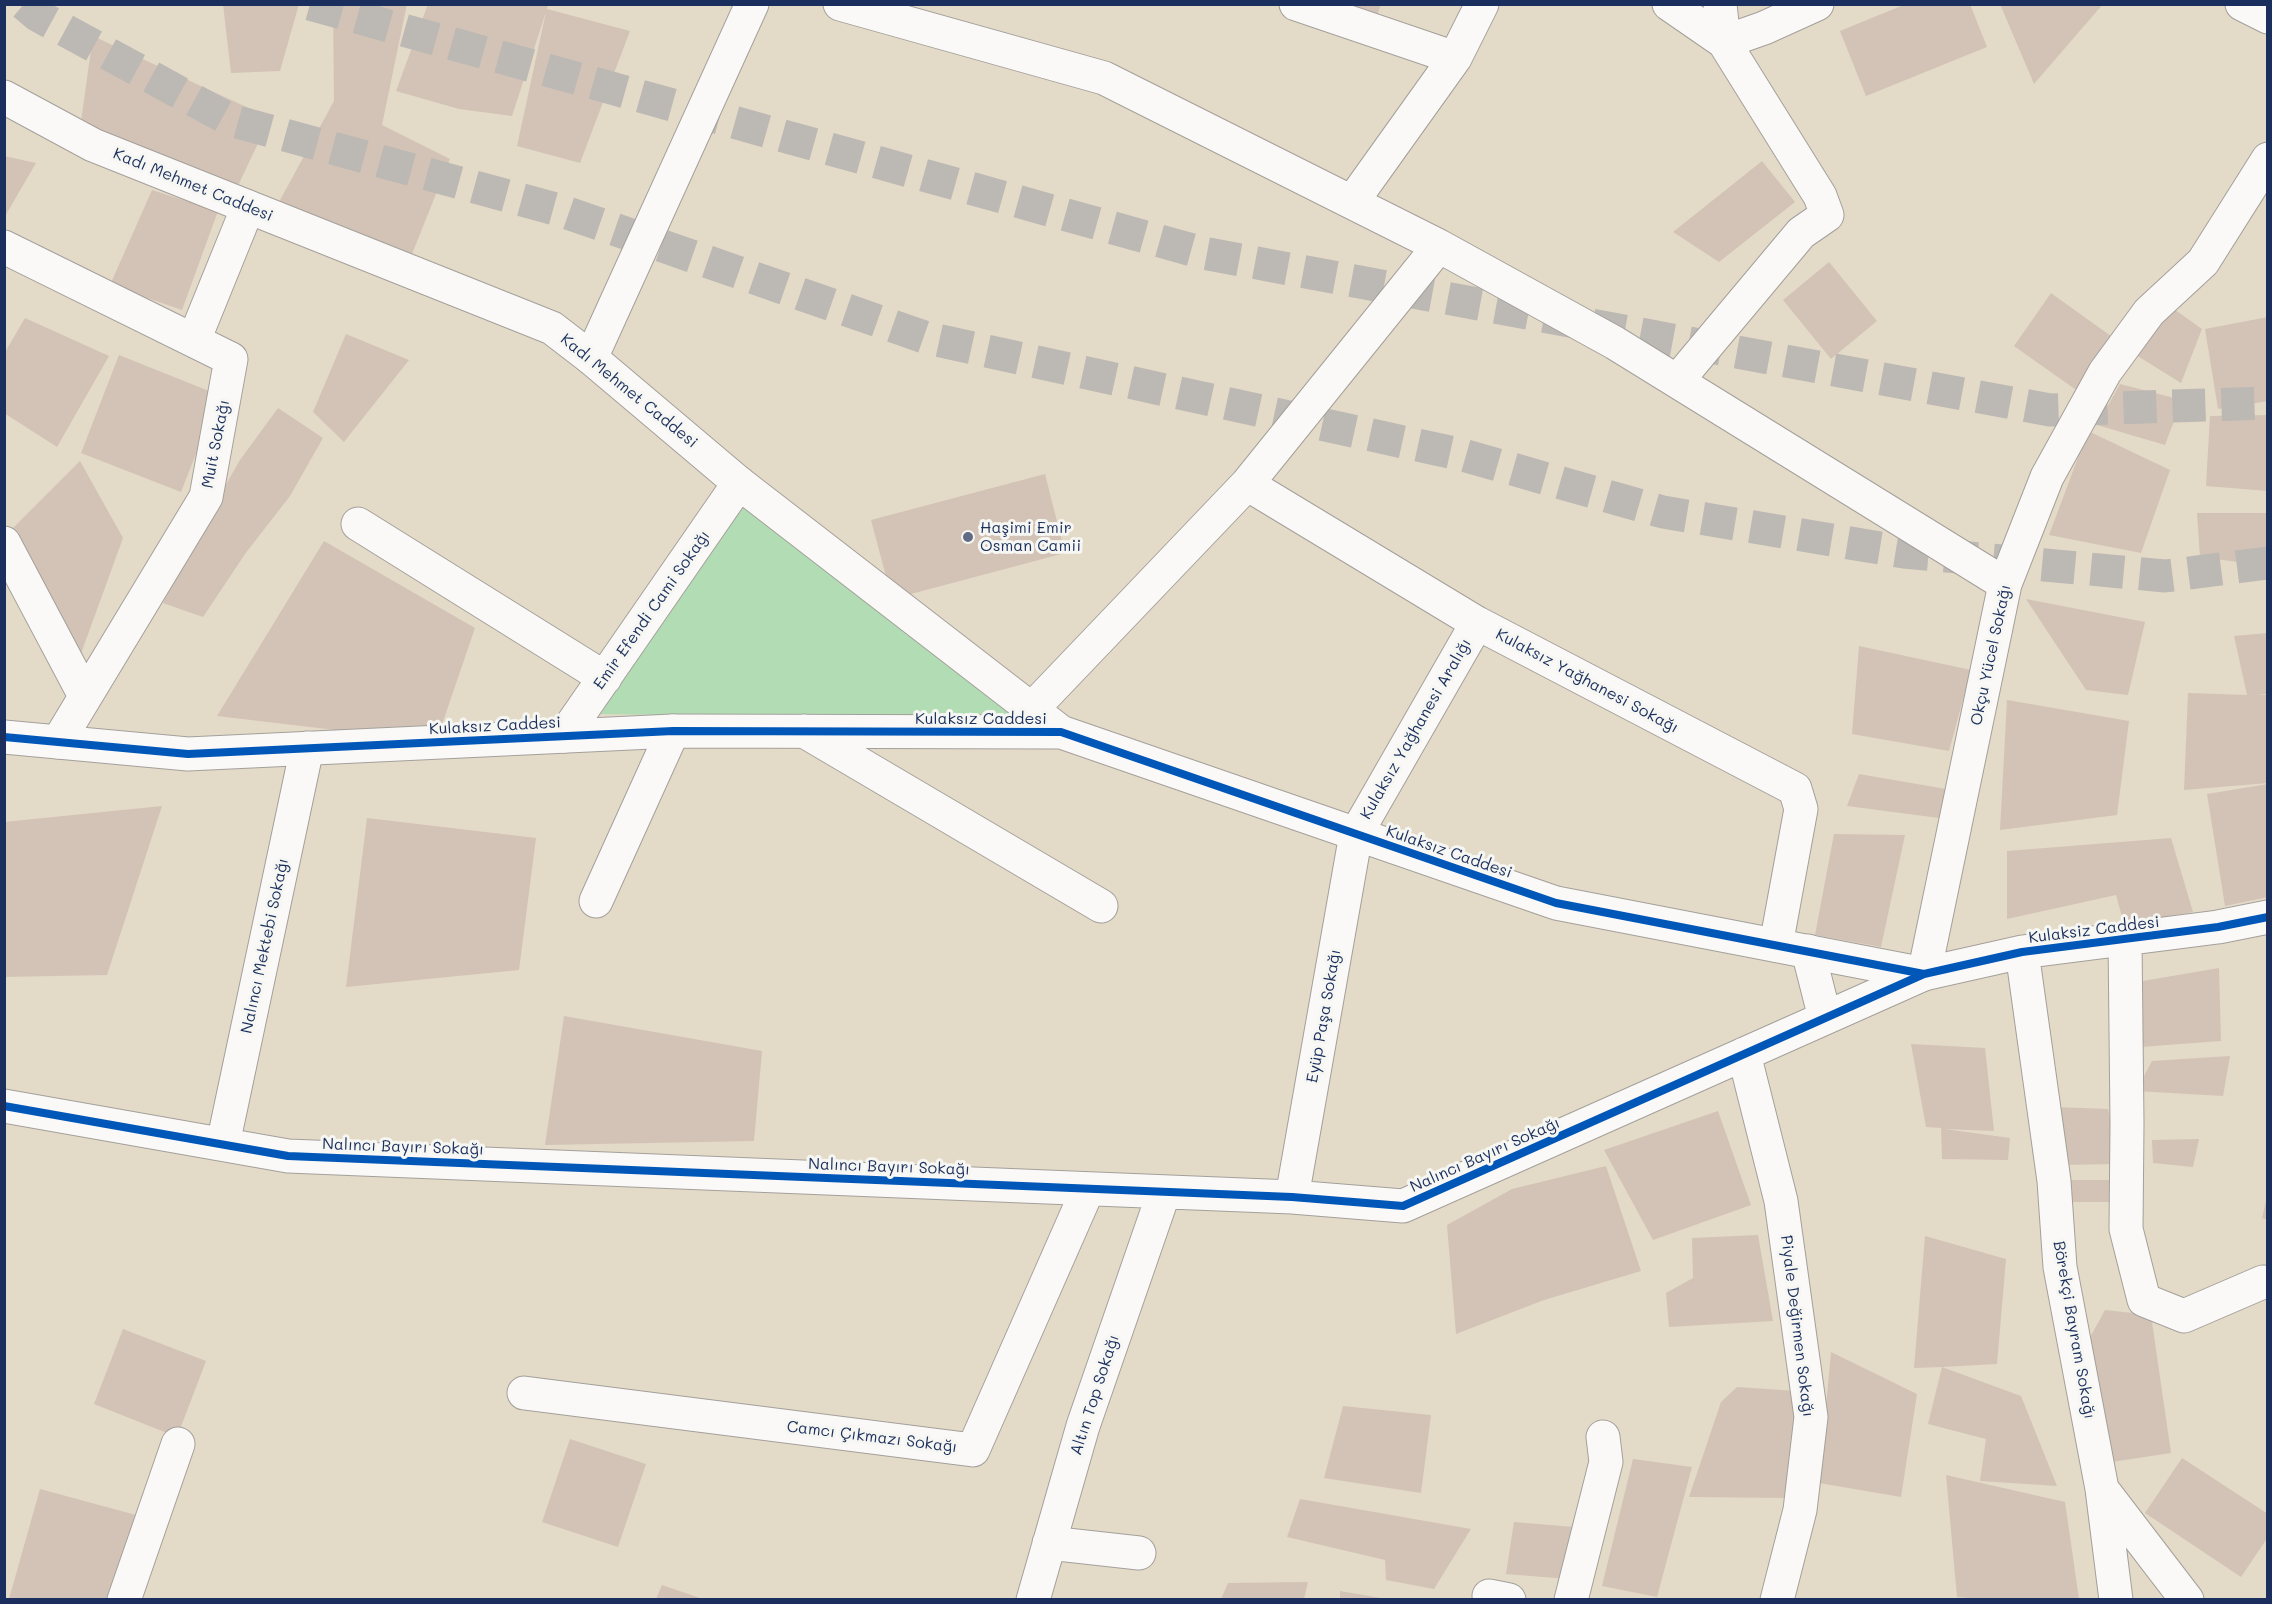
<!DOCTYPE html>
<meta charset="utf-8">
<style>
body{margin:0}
#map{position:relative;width:2272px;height:1604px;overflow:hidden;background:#e4dac8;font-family:Mali,sans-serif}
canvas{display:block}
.frame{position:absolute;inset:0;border:6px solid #1b2f5e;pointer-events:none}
</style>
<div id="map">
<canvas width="2272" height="1604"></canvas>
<div class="frame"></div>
</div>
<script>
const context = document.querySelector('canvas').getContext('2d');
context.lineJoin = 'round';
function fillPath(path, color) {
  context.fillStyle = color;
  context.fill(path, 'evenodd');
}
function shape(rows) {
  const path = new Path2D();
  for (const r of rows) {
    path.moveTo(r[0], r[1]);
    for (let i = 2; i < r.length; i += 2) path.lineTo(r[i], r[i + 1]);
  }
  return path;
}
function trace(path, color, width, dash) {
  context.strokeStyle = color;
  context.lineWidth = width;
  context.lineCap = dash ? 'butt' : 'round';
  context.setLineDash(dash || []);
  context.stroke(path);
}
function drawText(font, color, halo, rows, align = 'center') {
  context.font = font + ' Mali,sans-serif';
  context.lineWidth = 6;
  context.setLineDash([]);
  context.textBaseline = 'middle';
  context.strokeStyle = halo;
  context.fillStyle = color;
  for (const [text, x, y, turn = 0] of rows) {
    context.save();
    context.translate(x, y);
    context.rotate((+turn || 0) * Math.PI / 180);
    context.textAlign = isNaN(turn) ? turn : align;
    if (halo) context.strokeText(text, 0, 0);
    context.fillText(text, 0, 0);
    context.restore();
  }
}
fillPath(shape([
 [744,495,1023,719,585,714]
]), '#b2ddb4');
fillPath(shape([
 [223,4,299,4,280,71,231,73],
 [333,4,407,4,382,125,450,159,412,254,279,202,334,101],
 [428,4,548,4,547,9,630,31,580,163,517,146,546,12,512,116,459,109,396,91],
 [1346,4,1381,4,1377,16],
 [1906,4,1970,4,1987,47,1866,96,1840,31],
 [2000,4,2103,4,2034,84],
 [93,36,270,118,235,192,81,121],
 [4,156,36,163,4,218],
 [1762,161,1795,202,1719,262,1673,232],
 [152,190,218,211,182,310,110,285],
 [1829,262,1877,321,1831,359,1783,300],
 [2051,293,2115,339,2079,392,2014,346],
 [2171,307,2202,329,2181,383,2136,355],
 [2268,317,2268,401,2218,409,2205,329],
 [25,318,109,356,57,447,4,413,4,354],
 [346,334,409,360,344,442,313,412],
 [119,355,219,395,181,492,81,453],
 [2120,384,2182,400,2165,445,2097,425],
 [278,408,323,438,290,496,245,554,203,617,163,603,195,538,240,460],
 [2268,415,2268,491,2206,486,2210,416],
 [2088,431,2170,470,2141,553,2049,535],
 [80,461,123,538,79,659,5,536],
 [1045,474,1065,553,892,599,871,520],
 [2197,513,2268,513,2268,566,2200,557],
 [324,541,475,628,436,742,217,716],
 [2026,599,2145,622,2128,695,2086,690],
 [2268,633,2268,694,2256,694,2268,695,2268,783,2184,790,2188,693,2247,695,2234,636],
 [1859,646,1971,670,1949,751,1852,734],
 [2007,700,2129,721,2117,815,2000,830],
 [1859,774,1946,789,1947,819,1847,806],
 [2268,784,2268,897,2225,906,2207,794],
 [162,806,107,975,4,977,4,822],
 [367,818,536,838,519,970,346,987],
 [1834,834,1905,835,1881,947,1815,935],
 [2171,838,2193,912,2124,924,2116,895,2007,919,2007,851],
 [2219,968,2221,1041,2127,1048,2137,982],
 [564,1016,762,1051,754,1141,545,1145],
 [1911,1044,1985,1048,1994,1131,1945,1129,2010,1138,2008,1160,1942,1159,1941,1128,1926,1127],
 [2230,1056,2223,1096,2136,1091,2152,1061],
 [2054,1107,2108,1109,2119,1164,2059,1165],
 [1718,1111,1751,1205,1653,1240,1604,1150],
 [2199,1139,2193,1167,2153,1163,2152,1140],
 [1606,1166,1641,1271,1544,1300,1456,1334,1447,1225,1512,1189],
 [2066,1180,2111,1180,2112,1202,2059,1202],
 [2267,1197,2268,1197,2268,1220,2262,1218],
 [1758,1235,1773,1321,1669,1327,1666,1293,1693,1278,1692,1238],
 [1925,1236,2006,1259,1997,1364,1942,1367,2021,1396,2057,1486,1980,1481,1986,1439,1928,1424,1942,1367,1914,1368],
 [2105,1310,2151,1315,2171,1453,2105,1463,2087,1343],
 [123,1329,206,1361,177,1437,94,1404],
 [1831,1352,1917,1394,1901,1497,1819,1483],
 [1737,1387,1797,1391,1789,1498,1689,1497,1721,1402],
 [1343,1406,1431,1415,1421,1493,1324,1478],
 [570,1439,646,1464,618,1547,542,1522],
 [2182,1458,2268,1514,2268,1537,2241,1577,2145,1513],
 [1633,1459,1692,1467,1657,1597,1602,1586],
 [1946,1475,2065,1502,2079,1599,1979,1599,1957,1597],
 [40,1489,136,1515,113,1599,9,1599],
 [1300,1499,1471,1529,1434,1589,1386,1580,1385,1560,1287,1537],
 [1514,1522,1574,1527,1568,1579,1506,1574],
 [1308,1582,1304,1599,1221,1599,1228,1583],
 [662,1585,703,1599,656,1599],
 [1340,1591,1381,1598,1381,1599,1340,1599]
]), '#d3c3b6');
trace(shape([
 [24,4,37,15,230,120,559,210,927,338,1463,455,1663,512,1904,552,2165,576,2268,563],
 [310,4,1203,253,2050,410,2268,403]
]), '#bcb8b3', 33, [33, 16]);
const minor = shape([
 [840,4,1104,78,1439,246,1615,343,2005,584],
 [1296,4,1455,58],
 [1669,4,1724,42],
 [2242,4,2268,17],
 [1724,42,1764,28,1817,4],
 [1352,202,1455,58,1482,4],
 [4,247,231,359,206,497,58,742],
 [194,340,248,207],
 [591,358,752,4],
 [1677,381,1801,233,1827,215,1820,196,1724,42,1720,4],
 [1247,484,1477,623,1795,789,1801,809,1776,945],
 [358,524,605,678],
 [4,543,85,696],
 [1032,709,1247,484,1439,246],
 [804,731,1101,906],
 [564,736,739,483],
 [596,901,673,731],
 [2125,939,2127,1124,2126,1229,2144,1300,2184,1316,2263,1282],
 [1808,951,1825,1018],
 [2022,952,2054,1181,2060,1267,2102,1489,2116,1600],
 [1924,974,2005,584,2047,477,2105,372,2149,312,2203,262,2268,159],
 [1744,1054,1781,1201,1811,1417,1800,1510,1777,1600],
 [4,1106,288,1156,1292,1197,1403,1206,1924,974,2022,952,2218,927,2268,917],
 [223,1144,307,748],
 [1292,1197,1356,834,1477,623],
 [524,1393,973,1450,1088,1189],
 [2102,1489,2187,1600],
 [1049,1543,1139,1553],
 [1489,1596,1509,1600],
 [124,1600,178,1444],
 [1033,1600,1083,1426,1164,1192],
 [1571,1600,1606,1462,1603,1437]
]);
const tertiary = shape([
 [4,97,93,145,552,328,591,358,739,483,1061,732],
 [4,737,188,754,673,731,1061,732,1556,903,1924,974]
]);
trace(minor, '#a3a09b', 35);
trace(tertiary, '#a3a09b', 35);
trace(minor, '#fbf9f7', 33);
trace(tertiary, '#fbf9f7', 33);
trace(shape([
 [4,737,188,754,673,731,1061,732,1556,903,1924,974],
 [4,1106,288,1156,1292,1197,1403,1206,1924,974,2022,952,2218,927,2268,917]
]), '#0057b8', 8);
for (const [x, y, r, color] of [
 [968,537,6,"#616b83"]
]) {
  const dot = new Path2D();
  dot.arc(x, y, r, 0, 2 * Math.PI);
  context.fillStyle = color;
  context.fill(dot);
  trace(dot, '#f6f6f2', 2);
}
drawText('16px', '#1b2f5e', '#f6f6f2', [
 ["Kadı Mehmet Caddesi",193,185,22],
 ["Kadı Mehmet Caddesi",629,391,39],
 ["Muit Sokağı",216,444,-79],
 ["Emir Efendi Cami Sokağı",652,610,-55],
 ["Okçu Yücel Sokağı",1991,655,-78],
 ["Kulaksız Yağhanesi Sokağı",1587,681,28],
 ["Kulaksız Caddesi",981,719],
 ["Kulaksız Caddesi",495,726,-3],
 ["Kulaksız Yağhanesi Aralığı",1416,729,-60],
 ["Kulaksız Caddesi",1449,852,19],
 ["Kulaksiz Caddesi",2094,930,-7],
 ["Nalıncı Mektebi Sokağı",265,946,-78],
 ["Eyüp Paşa Sokağı",1324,1016,-80],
 ["Nalıncı Bayırı Sokağı",403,1147,2],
 ["Nalıncı Bayırı Sokağı",1485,1155,-24],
 ["Nalıncı Bayırı Sokağı",889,1167,2],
 ["Piyale Değirmen Sokağı",1797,1326,83],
 ["Börekçi Bayram Sokağı",2074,1330,80],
 ["Altın Top Sokağı",1095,1395,-72],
 ["Camcı Çıkmazı Sokağı",872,1437,7]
]);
drawText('16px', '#1b2f5e', '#f6f6f2', [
 ["Haşimi Emir",980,528],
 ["Osman Camii",980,546]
], 'left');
</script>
